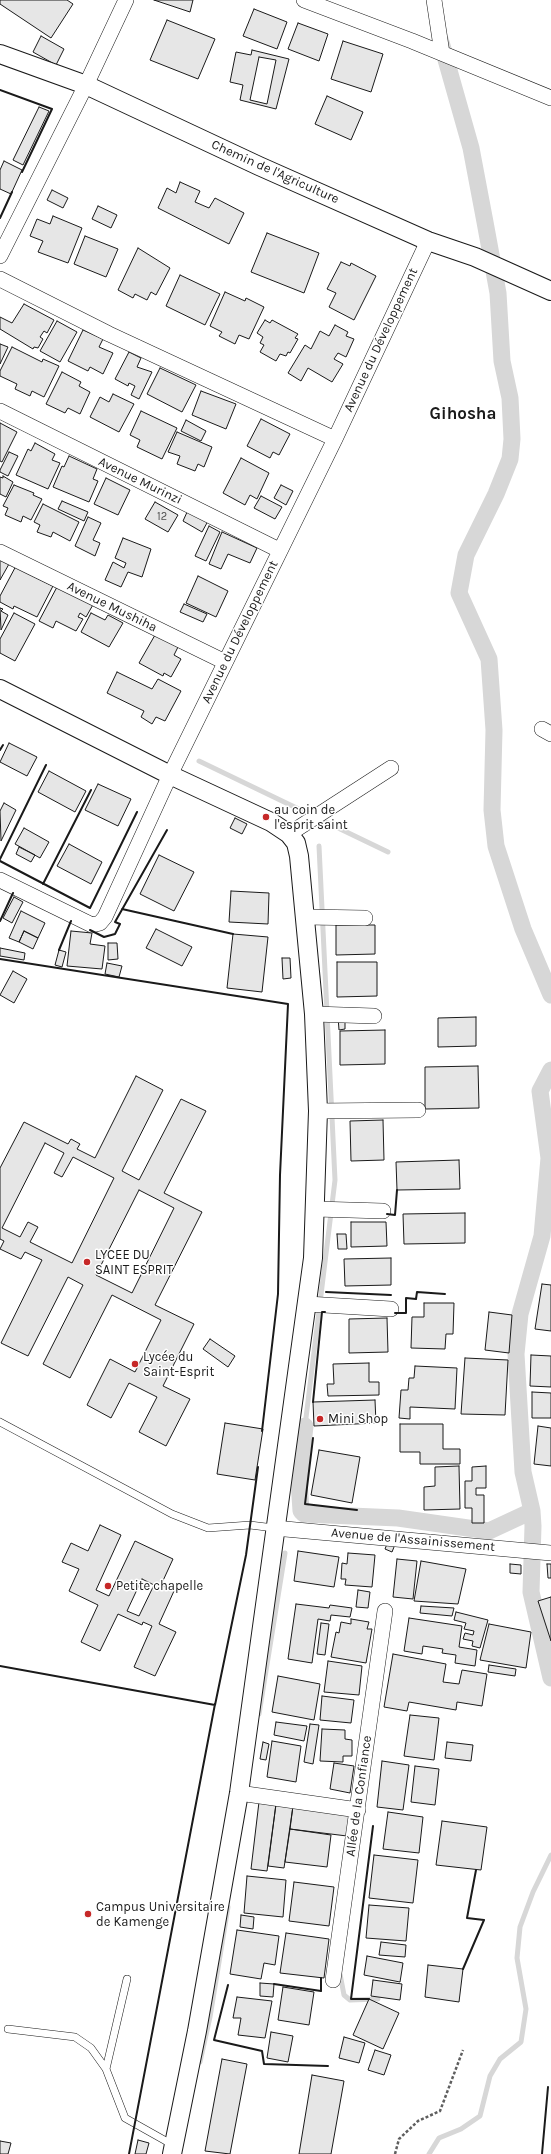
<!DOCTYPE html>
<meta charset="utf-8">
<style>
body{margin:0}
canvas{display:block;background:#fff}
</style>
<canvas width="551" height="2154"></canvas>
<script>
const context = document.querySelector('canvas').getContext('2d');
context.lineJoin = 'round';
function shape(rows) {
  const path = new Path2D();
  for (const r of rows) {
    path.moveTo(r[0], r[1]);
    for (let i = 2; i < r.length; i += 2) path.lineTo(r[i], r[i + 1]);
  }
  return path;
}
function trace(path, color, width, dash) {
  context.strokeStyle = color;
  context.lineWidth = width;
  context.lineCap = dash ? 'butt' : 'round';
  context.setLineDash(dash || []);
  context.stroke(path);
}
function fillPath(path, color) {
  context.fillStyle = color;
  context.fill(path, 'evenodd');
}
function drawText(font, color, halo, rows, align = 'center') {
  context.font = font + ' Karla,sans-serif';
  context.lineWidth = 3;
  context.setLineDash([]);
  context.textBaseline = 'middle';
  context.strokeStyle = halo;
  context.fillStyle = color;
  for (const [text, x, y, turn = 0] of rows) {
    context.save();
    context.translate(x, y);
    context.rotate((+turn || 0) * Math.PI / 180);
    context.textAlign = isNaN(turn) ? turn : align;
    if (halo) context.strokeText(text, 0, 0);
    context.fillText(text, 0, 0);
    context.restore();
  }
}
trace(shape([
 [199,761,388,852],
 [305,1426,335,1180,319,846],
 [259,1714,285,1553],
 [340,1974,344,1995,350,2000,378,1999],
 [200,2062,210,2017,228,1907],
 [429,2154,439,2138,461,2129,480,2116,490,2076,500,2059,521,2042,526,2009,517,1958,520,1927,533,1892,551,1855]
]), '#d7d7d7', 5);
trace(shape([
 [441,42,471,148,485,222,498,293,502,361,510,398,512,439,510,459,496,494,466,555,459,593,489,659,494,730,492,810,496,846,523,929,551,995],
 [551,1070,540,1091,549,1158,542,1236,520,1314,516,1354,523,1472,532,1511,533,1526,531,1592,551,1678],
 [305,1426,299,1481,301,1511,304,1514,398,1518,489,1531,532,1511]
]), '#d7d7d7', 17);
const building = shape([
 [0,0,67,0,73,4,51,38,0,4,0,0],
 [154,0,193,0,190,12,154,0],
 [254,9,287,22,277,49,243,36,254,9],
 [167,20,215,39,198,79,150,60,167,20],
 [298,23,328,34,319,61,288,49,298,23],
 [41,36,64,49,56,65,33,52,41,36],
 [343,41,383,54,371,92,331,79,343,41],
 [252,50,289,59,276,109,240,100,243,85,230,82,236,52,251,55,252,50],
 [259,57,276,60,267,104,250,100,259,57],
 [327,96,363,112,351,140,315,124,327,96],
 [39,107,49,111,23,165,13,160,39,107],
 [4,161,22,170,11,194,0,189,0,170,4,161],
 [180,182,200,191,195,202,209,208,215,198,244,213,229,244,158,208,167,188,176,193,180,182],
 [52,190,68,198,63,208,47,200,52,190],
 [98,206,117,215,111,228,92,219,98,206],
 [53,216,82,228,68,263,38,252,43,241,30,236,37,219,50,224,53,216],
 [267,233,319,253,304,293,251,272,267,233],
 [85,236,118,249,106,277,74,264,85,236],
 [138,248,170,268,156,295,151,292,147,300,135,294,133,298,118,290,138,248],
 [341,262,350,266,351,263,376,276,354,320,329,307,336,293,327,289,341,262],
 [180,275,220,294,205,325,166,306,180,275],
 [225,292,245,301,246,298,264,307,249,339,239,335,235,344,219,336,222,332,210,326,225,292],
 [24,304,54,320,47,333,44,331,40,337,43,339,38,348,34,347,33,349,0,329,0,317,12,323,24,304],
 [265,320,270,323,272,320,298,334,295,338,298,339,290,353,288,352,286,356,280,354,276,361,260,352,264,345,260,343,263,337,257,333,265,320],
 [57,321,77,332,60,362,40,351,57,321],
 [335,325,348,332,346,336,354,339,346,357,338,353,334,359,343,364,332,382,308,368,301,381,288,373,305,345,311,349,320,331,329,336,335,325],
 [83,330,103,339,99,347,113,353,103,374,90,367,88,371,68,361,83,330],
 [0,344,8,347,0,364,0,344],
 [12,347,42,362,43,359,59,366,44,397,32,391,30,396,15,389,17,384,0,376,0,371,12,347],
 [129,352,141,358,137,367,152,372,139,399,131,395,135,386,129,383,128,386,115,379,129,352],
 [160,368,196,385,182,412,147,394,160,368],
 [62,372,81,382,79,386,90,392,80,414,68,408,65,413,46,404,62,372],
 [201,391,236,404,226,429,192,415,201,391],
 [113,394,134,404,119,432,90,417,100,397,109,402,113,394],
 [141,411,177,428,162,459,137,447,140,440,130,435,141,411],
 [261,419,290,434,279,455,273,452,270,458,247,446,261,419],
 [186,420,206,431,201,441,181,431,186,420],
 [0,423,17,432,2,462,0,461,0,423],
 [177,432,212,447,204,467,198,464,195,471,177,464,180,456,168,452,177,432],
 [35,443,55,454,52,460,60,463,48,489,16,475,28,449,31,451,35,443],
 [9,452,18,456,8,476,0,472,0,470,9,452],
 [69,456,97,469,93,479,98,481,89,502,53,487,62,466,64,467,69,456],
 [241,458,269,473,257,499,250,495,245,505,223,493,241,458],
 [3,476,13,482,6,497,0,494,0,477,3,478,3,476],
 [106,478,130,490,118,515,94,504,106,478],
 [14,485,34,493,33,495,42,499,31,520,23,516,21,522,5,515,8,508,3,506,14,485],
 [281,485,293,491,286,505,274,498,281,485],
 [261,496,282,507,275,519,254,508,261,496],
 [62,501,88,512,84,521,58,509,62,501],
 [155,502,178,515,168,532,145,519,155,502],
 [43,504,79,522,70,541,53,532,51,537,37,532,40,525,34,522,43,504],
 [188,510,208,521,202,532,183,521,188,510],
 [88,517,101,523,93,540,100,543,95,556,75,546,88,517],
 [209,526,220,532,206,561,195,556,209,526],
 [222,532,257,548,250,563,228,554,221,569,209,564,222,532],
 [123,538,151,549,142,577,128,572,121,587,105,580,113,562,124,568,126,563,115,558,123,538],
 [0,559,9,564,0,580,0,559],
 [17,564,31,575,53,586,37,617,14,606,13,609,0,602,0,596,17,564],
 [198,576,228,591,216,617,186,603,198,576],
 [57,587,94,603,86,617,80,613,78,617,83,619,76,631,56,621,53,628,39,621,57,587],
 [184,604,207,614,203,622,180,612,184,604],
 [0,608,3,609,1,611,8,615,1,630,0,608],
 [14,613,35,624,15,661,0,653,0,639,14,613],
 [91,613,105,620,108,615,123,623,109,647,81,632,91,613],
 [155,635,178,647,174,655,181,659,171,677,164,673,163,676,139,663,155,635],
 [117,672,152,689,158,679,181,691,165,721,156,717,152,724,141,717,144,711,107,693,117,672],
 [9,743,37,757,27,776,0,762,9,743],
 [49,771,86,791,75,812,38,792,49,771],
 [98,784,131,799,118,826,85,810,98,784],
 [4,803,16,810,1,841,0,811,4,803],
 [235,818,247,824,242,834,230,828,235,818],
 [24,828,49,842,40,858,15,844,24,828],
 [69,844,102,862,91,884,57,866,69,844],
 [19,847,35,855,31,862,16,854,19,847],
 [159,855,194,872,174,911,140,894,159,855],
 [231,891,269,893,268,924,229,922,231,891],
 [14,897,23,902,12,923,3,918,14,897],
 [21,911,45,923,38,938,24,931,19,942,9,938,21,911],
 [336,925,375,925,375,954,336,955,336,925],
 [156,929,192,947,182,966,146,948,156,929],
 [24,931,38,938,33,949,19,942,24,931],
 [71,931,92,933,90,944,105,946,102,969,67,966,71,931],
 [233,934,268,937,262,992,227,988,233,934],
 [108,943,117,943,118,959,108,960,108,943],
 [0,948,25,953,24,960,0,956,0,948],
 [59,950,66,952,62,967,55,965,59,950],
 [282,958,290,958,291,978,283,979,282,958],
 [337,962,377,962,377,996,337,997,337,962],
 [107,963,122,966,119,977,105,974,107,963],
 [13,971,27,979,14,1003,0,995,13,971],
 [338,1017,345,1017,345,1029,339,1030,338,1017],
 [476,1017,476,1046,438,1047,438,1018,476,1017],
 [385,1030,385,1064,340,1065,340,1031,385,1030],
 [478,1066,479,1108,425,1109,425,1067,478,1066],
 [136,1076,163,1090,122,1171,139,1180,181,1099,206,1111,164,1193,202,1212,155,1305,194,1324,163,1386,190,1399,166,1446,139,1432,157,1397,129,1383,111,1418,87,1405,110,1359,135,1372,161,1320,112,1295,70,1378,43,1364,83,1285,68,1277,28,1356,1,1343,42,1260,25,1252,21,1259,0,1249,4,1241,0,1239,0,1168,24,1122,68,1144,71,1139,80,1144,77,1149,95,1158,136,1076],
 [45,1143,64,1153,54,1173,62,1177,73,1157,114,1178,72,1263,30,1242,38,1227,28,1222,20,1237,2,1228,45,1143],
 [139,1190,174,1208,132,1293,96,1275,139,1190],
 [383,1120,384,1160,351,1161,350,1121,383,1120],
 [459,1160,460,1189,397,1190,396,1162,459,1160],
 [465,1213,465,1243,404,1244,403,1214,465,1213],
 [351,1222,386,1222,387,1246,351,1247,351,1222],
 [337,1234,346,1234,347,1249,338,1249,337,1234],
 [391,1258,391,1285,345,1286,344,1259,391,1258],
 [542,1284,551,1285,551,1331,535,1329,542,1284],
 [424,1303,454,1303,453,1334,446,1334,445,1349,411,1348,412,1317,424,1317,424,1303],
 [489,1312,512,1315,509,1353,485,1350,489,1312],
 [387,1318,388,1352,349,1353,349,1319,387,1318],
 [210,1339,235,1356,228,1367,203,1349,210,1339],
 [531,1355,551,1356,551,1387,530,1386,531,1355],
 [465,1358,508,1360,505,1415,461,1414,465,1358],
 [369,1363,369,1382,379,1382,379,1395,328,1396,327,1384,334,1384,333,1364,369,1363],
 [415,1366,457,1368,455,1409,410,1407,410,1419,399,1418,401,1390,408,1390,409,1378,414,1378,415,1366],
 [532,1392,551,1393,551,1418,532,1418,532,1392],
 [375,1400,376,1423,314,1426,313,1402,375,1400],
 [225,1423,263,1429,255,1480,217,1474,225,1423],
 [400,1424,443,1424,443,1449,460,1449,460,1464,420,1464,420,1452,400,1452,400,1424],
 [538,1426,551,1428,551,1466,534,1464,538,1426],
 [319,1450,360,1457,352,1503,311,1495,319,1450],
 [459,1466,460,1509,424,1510,424,1487,435,1486,435,1467,459,1466],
 [486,1466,486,1488,476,1488,476,1495,484,1495,484,1523,472,1523,472,1508,465,1508,465,1481,472,1481,472,1467,486,1466],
 [100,1525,121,1535,96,1590,109,1596,135,1541,173,1559,161,1585,174,1591,159,1624,176,1632,155,1676,134,1667,152,1626,143,1622,142,1625,118,1614,100,1651,81,1642,98,1605,69,1591,79,1569,62,1562,71,1543,88,1551,100,1525],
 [142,1579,154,1585,139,1616,127,1611,142,1579],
 [389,1539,396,1542,392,1552,385,1549,389,1539],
 [298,1551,339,1557,334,1587,294,1581,298,1551],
 [348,1553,375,1555,372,1587,345,1585,346,1579,341,1579,342,1563,347,1564,348,1553],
 [397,1559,417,1561,413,1599,393,1597,397,1559],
 [421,1561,466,1569,458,1604,414,1601,421,1561],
 [510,1564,521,1565,521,1574,510,1573,510,1564],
 [547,1564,551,1564,551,1578,548,1578,547,1564],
 [358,1590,370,1592,368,1608,356,1607,358,1590],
 [551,1597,551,1641,538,1601,551,1597],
 [296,1604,329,1608,330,1605,352,1608,350,1617,331,1615,330,1621,318,1619,312,1663,288,1659,296,1604],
 [421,1606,454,1608,452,1616,420,1613,421,1606],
 [456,1612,488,1620,480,1648,472,1646,473,1641,463,1639,465,1633,473,1635,474,1631,464,1629,466,1623,454,1620,456,1612],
 [409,1618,462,1626,459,1647,477,1650,475,1666,455,1663,456,1655,442,1653,443,1649,423,1646,422,1654,404,1651,409,1618],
 [351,1619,369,1622,367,1629,372,1629,366,1663,331,1657,336,1632,339,1633,341,1622,351,1624,351,1619],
 [321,1623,329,1624,325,1655,317,1654,321,1623],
 [489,1624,531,1632,526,1668,480,1660,489,1624],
 [393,1654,446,1664,443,1682,459,1684,462,1670,487,1674,482,1706,457,1702,456,1710,409,1702,407,1711,384,1707,393,1654],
 [328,1661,362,1666,359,1695,324,1692,328,1661],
 [489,1665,516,1669,515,1676,488,1672,489,1665],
 [278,1676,320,1684,314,1720,272,1712,278,1676],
 [322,1696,354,1700,351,1723,320,1720,322,1696],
 [410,1715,439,1718,434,1760,404,1756,410,1715],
 [276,1722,307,1726,304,1741,274,1735,276,1722],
 [310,1724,319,1725,313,1764,304,1762,310,1724],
 [322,1729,345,1730,345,1739,352,1740,352,1756,343,1756,343,1762,320,1761,322,1729],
 [272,1741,301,1746,296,1782,267,1777,272,1741],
 [263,1742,269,1744,266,1760,260,1759,263,1742],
 [447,1742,473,1745,471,1761,445,1758,447,1742],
 [382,1761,409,1765,403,1810,377,1807,382,1761],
 [334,1763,354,1766,350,1793,330,1789,334,1763],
 [415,1766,439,1769,435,1805,411,1802,415,1766],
 [259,1802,276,1804,267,1871,251,1869,259,1802],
 [276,1804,293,1806,284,1868,268,1866,276,1804],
 [293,1806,350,1813,347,1836,290,1829,293,1806],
 [388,1812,423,1817,419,1853,383,1849,388,1812],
 [442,1821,487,1827,481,1870,436,1865,442,1821],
 [290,1829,331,1835,327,1867,285,1862,290,1829],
 [374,1855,418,1860,413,1903,369,1898,374,1855],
 [247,1876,286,1880,283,1917,244,1913,247,1876],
 [294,1882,334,1887,329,1926,289,1921,294,1882],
 [369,1905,409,1908,406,1941,366,1938,369,1905],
 [241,1915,254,1917,253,1929,240,1927,241,1915],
 [237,1930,279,1936,275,1965,264,1963,261,1979,230,1974,237,1930],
 [286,1933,329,1939,324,1978,280,1973,286,1933],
 [381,1942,406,1945,405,1957,379,1955,381,1942],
 [367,1956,403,1963,400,1982,364,1975,367,1956],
 [428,1965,463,1969,459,2002,425,1997,428,1965],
 [373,1980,402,1984,400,2000,371,1996,373,1980],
 [260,1983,274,1984,273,1997,260,1996,260,1983],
 [283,1987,314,1992,309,2025,278,2020,283,1987],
 [237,1997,272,2001,265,2038,238,2035,241,2018,233,2018,237,1997],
 [369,1999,399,2013,383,2049,353,2035,369,1999],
 [271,2032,293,2036,288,2062,267,2058,271,2032],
 [344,2037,365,2043,359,2063,339,2058,344,2037],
 [375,2050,391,2055,384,2075,368,2070,375,2050],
 [222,2059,247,2064,230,2154,205,2151,222,2059],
 [312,2075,344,2081,331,2154,299,2154,312,2075],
 [138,2140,149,2143,146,2154,135,2154,138,2140],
 [0,2141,11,2143,8,2154,0,2154,0,2141]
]);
fillPath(building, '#e6e6e6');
trace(building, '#1a1a1a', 1);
const service = shape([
 [0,1422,172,1514,208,1528,250,1525,274,1528],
 [127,1979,106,2069,125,2118,173,2145],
 [8,2029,75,2037,91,2048,106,2069]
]);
const minor = shape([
 [304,0,412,41,551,98],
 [434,0,442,53],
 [0,256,86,85,126,0],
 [0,279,109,334,335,439],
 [0,411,279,550],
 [0,552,225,662],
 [542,729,551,734],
 [289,834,391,768],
 [0,880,92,925,100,923,105,917,170,775,335,439,428,241],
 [306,917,365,918],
 [314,1014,374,1016],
 [318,1111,418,1110],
 [316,1209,383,1211],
 [307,1304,391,1309],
 [274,1528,551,1553],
 [239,1793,358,1810],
 [333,1980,385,1611]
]);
const tertiary = shape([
 [0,54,86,85,259,166,428,241,475,257,551,291],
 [0,689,170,775,271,822,289,834,296,843,299,856,314,1014,318,1111,313,1258,239,1793,197,2031,172,2154]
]);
trace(service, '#1a1a1a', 8);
trace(minor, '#1a1a1a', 16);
trace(tertiary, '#1a1a1a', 20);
trace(shape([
 [395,2154,399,2139,418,2121,440,2111,463,2050]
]), '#5f5f5f', 2.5, [3, 2]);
trace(service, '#fff', 7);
trace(minor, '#fff', 15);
trace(tertiary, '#fff', 18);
trace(shape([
 [0,90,52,109,22,172],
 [0,218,12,192],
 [0,750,3,745],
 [0,859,46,765],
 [0,861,90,908,137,812],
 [43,884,91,790],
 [122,909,233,934],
 [0,921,13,893],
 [90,930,104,937,115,934,120,924,115,922,167,830],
 [59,950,71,921],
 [0,959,288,1004,280,1175,278,1294,262,1431],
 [387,1214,395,1215,397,1190],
 [326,1292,391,1295],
 [395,1313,406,1313,406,1298,416,1299,417,1292,445,1294],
 [313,1402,322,1312,325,1312],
 [313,1438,305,1504,357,1510],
 [0,1666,215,1705,246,1555,258,1467],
 [463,1969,484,1920,467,1918,476,1870],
 [274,1984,321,1991,321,1978],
 [228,1985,214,2040,262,2051,264,2064,328,2066],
 [369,1999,351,1999,373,1826],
 [129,2154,215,1704],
 [542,2154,548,2087]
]), '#1a1a1a', 2);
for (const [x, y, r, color] of [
 [266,817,4,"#c62828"],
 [87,1262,4,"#c62828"],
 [135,1364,4,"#c62828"],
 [320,1419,4,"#c62828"],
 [108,1586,4,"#c62828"],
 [88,1914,4,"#c62828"]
]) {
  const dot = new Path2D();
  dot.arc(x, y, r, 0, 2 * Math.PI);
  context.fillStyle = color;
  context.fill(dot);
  trace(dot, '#fff', 1.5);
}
drawText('11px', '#4d4d4d', null, [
 ["12",162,517]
]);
drawText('13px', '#1a1a1a', '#fff', [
 ["Chemin de l'Agriculture",275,172,24],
 ["Avenue du Développement",381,340,-65],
 ["Avenue Murinzi",140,481,26],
 ["Avenue Mushiha",112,607,26],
 ["Avenue du Développement",240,632,-64],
 ["Avenue de l'Assainissement",413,1540,5],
 ["Allée de la Confiance",359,1796,-82]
]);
drawText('13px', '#1a1a1a', '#fff', [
 ["au coin de",274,810],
 ["l'esprit saint",274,825],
 ["LYCEE DU",95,1255],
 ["SAINT ESPRIT",95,1270],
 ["Lycée du",143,1357],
 ["Saint-Esprit",143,1372],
 ["Mini Shop",328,1419],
 ["Petite chapelle",116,1586],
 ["Campus Universitaire",96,1907],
 ["de Kamenge",96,1922]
], 'left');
drawText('bold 17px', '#1a1a1a', '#fff', [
 ["Gihosha",463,414]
]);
</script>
